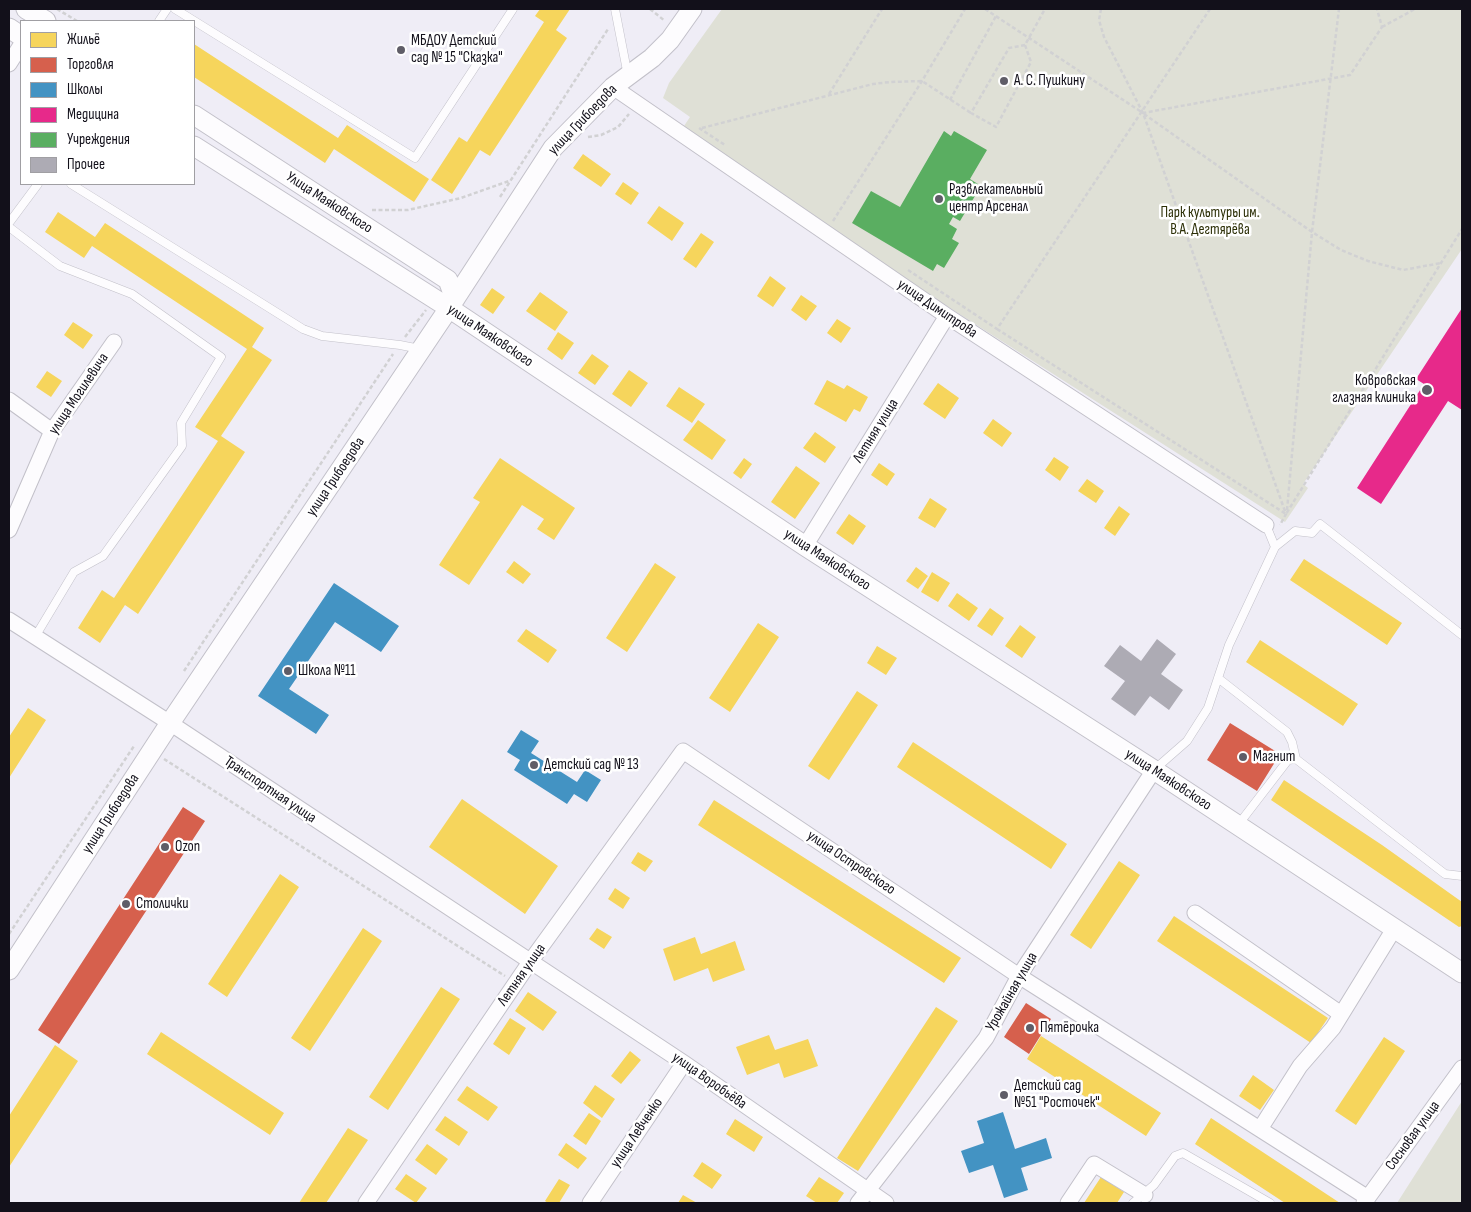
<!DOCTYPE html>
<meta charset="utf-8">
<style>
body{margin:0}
#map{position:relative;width:1471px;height:1212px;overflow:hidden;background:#efedf6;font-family:"Sofia Sans Condensed",sans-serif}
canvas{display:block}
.frame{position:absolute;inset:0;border:10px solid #12101a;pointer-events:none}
.legend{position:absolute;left:20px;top:20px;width:175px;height:165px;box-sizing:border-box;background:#fff;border:1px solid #a09fa3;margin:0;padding:6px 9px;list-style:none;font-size:15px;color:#12101a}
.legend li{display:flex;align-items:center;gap:10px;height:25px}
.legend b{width:25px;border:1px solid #a09fa3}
</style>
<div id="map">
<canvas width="1471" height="1212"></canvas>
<div class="frame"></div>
<ul class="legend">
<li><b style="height:14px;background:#f6d55c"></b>Жильё</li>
<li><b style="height:14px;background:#d6604d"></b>Торговля</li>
<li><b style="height:14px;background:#4393c3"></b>Школы</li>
<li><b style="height:14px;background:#e7298a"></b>Медицина</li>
<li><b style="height:14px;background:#5aae61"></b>Учреждения</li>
<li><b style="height:14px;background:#adabb4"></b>Прочее</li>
</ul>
</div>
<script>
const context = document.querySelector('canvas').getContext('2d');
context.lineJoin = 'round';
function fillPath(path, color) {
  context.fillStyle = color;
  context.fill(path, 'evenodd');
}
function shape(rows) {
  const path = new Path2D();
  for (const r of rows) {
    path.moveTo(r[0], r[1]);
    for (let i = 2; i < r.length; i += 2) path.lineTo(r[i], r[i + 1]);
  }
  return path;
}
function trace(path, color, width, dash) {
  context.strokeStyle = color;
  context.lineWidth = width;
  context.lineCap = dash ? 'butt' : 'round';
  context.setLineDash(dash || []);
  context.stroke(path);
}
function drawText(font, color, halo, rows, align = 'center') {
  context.font = font + ' "Sofia Sans Condensed",sans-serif';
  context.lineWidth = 5;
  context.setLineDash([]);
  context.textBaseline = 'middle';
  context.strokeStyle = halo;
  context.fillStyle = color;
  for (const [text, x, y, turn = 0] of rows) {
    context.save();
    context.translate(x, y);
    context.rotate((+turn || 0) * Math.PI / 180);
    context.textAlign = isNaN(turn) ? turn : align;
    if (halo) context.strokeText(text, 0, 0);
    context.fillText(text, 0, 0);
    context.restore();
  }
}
fillPath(shape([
 [722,9,1462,9,1462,249,1303,484,1308,488,1285,522,942,303,682,129,690,117,663,98,669,83],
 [1462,1101,1462,1203,1397,1203]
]), '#dfe0d6');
fillPath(shape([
 [540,9,570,9,556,30,567,38,490,156,480,150,452,194,431,180,459,137,467,142,544,22,535,16],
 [194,44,338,138,347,125,429,179,414,202,334,149,325,163,194,77],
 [583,154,611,174,601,187,573,168],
 [623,182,639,193,631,205,615,194],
 [659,206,684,223,672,241,647,223],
 [58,212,95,237,105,223,264,328,252,347,272,360,221,436,245,452,138,614,125,605,100,643,78,628,102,590,114,598,218,441,195,427,247,349,92,246,84,258,45,232],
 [701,233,714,242,696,268,683,259],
 [770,276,786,288,773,307,757,296],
 [492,288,505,297,493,314,480,305],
 [540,292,568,312,555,331,526,311],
 [801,295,817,306,806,321,791,310],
 [837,319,851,328,841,343,827,333],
 [73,322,93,335,83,349,64,335],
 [558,332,574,343,562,360,547,349],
 [592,354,609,366,595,385,578,373],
 [629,370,648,383,631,407,612,394],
 [47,371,62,381,51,397,36,387],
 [827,380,844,389,847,385,868,397,860,412,854,409,846,422,814,404],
 [938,383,959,398,945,419,923,404],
 [679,387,705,404,692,423,666,406],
 [993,419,1012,433,1002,447,983,433],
 [698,420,726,440,712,460,683,440],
 [815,432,836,447,825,463,803,448],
 [1054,457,1069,467,1060,481,1045,470],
 [500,458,575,508,554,540,537,529,544,519,522,505,469,585,439,565,480,502,473,498],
 [744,458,752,464,741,479,733,473],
 [879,463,895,474,887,486,871,475],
 [796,466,820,483,795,519,771,502],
 [1087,479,1104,491,1096,503,1078,491],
 [930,498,947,509,935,528,918,518],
 [1119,506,1130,514,1115,536,1104,528],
 [849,514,866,526,853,545,836,533],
 [1304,559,1402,623,1387,645,1290,580],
 [514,561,531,574,523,584,506,572],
 [655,563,676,577,627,652,606,638],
 [916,567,928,576,918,589,906,581],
 [932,572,950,583,938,602,921,592],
 [957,593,978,608,969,621,948,606],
 [990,608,1004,618,992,636,977,626],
 [758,623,779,637,730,712,709,698],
 [1020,625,1036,637,1022,658,1005,646],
 [526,629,557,650,548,663,517,641],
 [1260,640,1358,704,1343,726,1246,662],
 [877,646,897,658,886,675,867,663],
 [857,691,878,705,829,780,808,766],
 [28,708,46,720,9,778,9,737],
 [913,742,1067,844,1051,869,897,767],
 [1284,780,1382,845,1462,902,1462,926,1459,927,1271,800],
 [462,799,558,866,525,914,429,847],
 [714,800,961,958,944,983,698,825],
 [638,852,653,861,645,872,631,863],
 [1119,861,1140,875,1091,949,1070,935],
 [280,874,299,887,227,997,208,984],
 [615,888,630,898,623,909,608,899],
 [1174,916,1328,1018,1311,1043,1157,941],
 [363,928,382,941,310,1051,291,1038],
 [597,928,612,937,604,949,589,939],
 [695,937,701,954,735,941,745,970,713,982,708,968,674,981,663,949],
 [441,987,460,999,388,1110,369,1097],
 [528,992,557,1012,543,1031,515,1011],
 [936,1007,958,1021,858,1171,837,1158],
 [510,1018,526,1028,509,1055,493,1044],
 [161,1032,284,1113,270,1135,147,1054],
 [769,1035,775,1050,808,1039,818,1066,784,1078,779,1063,747,1075,736,1047],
 [1041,1036,1161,1113,1146,1136,1027,1059],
 [1384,1037,1405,1051,1356,1125,1335,1111],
 [55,1045,78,1061,9,1167,9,1116],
 [630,1051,641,1060,621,1084,611,1076],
 [1253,1075,1274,1090,1260,1110,1239,1096],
 [595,1085,615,1099,602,1118,583,1103],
 [467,1086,498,1107,488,1121,457,1100],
 [589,1113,601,1121,586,1145,573,1136],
 [445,1116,468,1132,459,1146,435,1130],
 [1211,1118,1340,1203,1285,1203,1195,1144],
 [735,1119,763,1137,754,1152,726,1134],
 [348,1128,368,1140,326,1203,299,1203],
 [566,1143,587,1158,578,1169,558,1155],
 [427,1144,448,1159,436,1175,415,1160],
 [702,1162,722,1175,712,1189,693,1176],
 [406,1174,427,1188,416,1203,395,1189],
 [819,1177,844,1193,837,1203,817,1203,806,1196],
 [1101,1177,1124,1192,1117,1203,1084,1203],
 [559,1179,570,1185,559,1203,548,1203,545,1201],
 [683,1195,697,1203,678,1203]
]), '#f6d55c');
fillPath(shape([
 [1230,723,1280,754,1257,791,1207,760],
 [183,807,205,821,59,1044,38,1030],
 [1026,1003,1051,1019,1029,1054,1004,1037]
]), '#d6604d');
fillPath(shape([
 [334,583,399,626,381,652,335,622,289,689,329,715,316,734,258,696],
 [521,730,539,741,531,753,577,782,585,770,601,780,587,802,574,794,567,804,514,770,520,760,507,752],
 [1003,1112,1015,1149,1046,1138,1052,1158,1021,1168,1028,1190,1004,1198,993,1165,969,1173,961,1151,984,1143,977,1121]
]), '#4393c3');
fillPath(shape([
 [1462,308,1462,410,1448,401,1381,504,1357,488,1424,384,1416,379]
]), '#e7298a');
fillPath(shape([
 [944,131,951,136,954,131,987,150,970,179,981,186,960,221,953,217,949,224,957,229,952,239,959,243,944,268,937,264,933,271,852,223,871,191,900,207]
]), '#5aae61');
fillPath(shape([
 [1157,639,1176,654,1161,674,1183,690,1169,710,1150,696,1135,716,1111,699,1125,681,1104,666,1120,645,1141,661]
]), '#adabb4');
const service = shape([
 [175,9,415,158,513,9],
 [615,9,628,76],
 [159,21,167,9],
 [71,184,303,329,322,336,400,345,420,349],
 [9,223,38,184],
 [9,227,60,266,132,294,221,357,181,423,182,446,103,556,74,572,35,637],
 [1275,547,1295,531,1312,533,1320,524,1462,635],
 [1218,678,1287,732,1292,742,1296,759,1445,874,1462,876],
 [1155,769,1187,741,1208,708,1229,645,1275,547,1266,525],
 [1238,825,1288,760,1296,759],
 [1133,1203,1154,1185,1175,1156,1183,1153,1270,1203]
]);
const minor = shape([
 [9,64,21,45],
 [613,87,947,316,1266,525],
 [9,400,52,431],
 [9,530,52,431,114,342],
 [805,546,947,316],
 [9,620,170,723,684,1063,886,1203],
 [1195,913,1341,1014],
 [1260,1129,1300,1066,1333,1028,1394,929],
 [366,1203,530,962,683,751,1019,976,1368,1198],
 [590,1203,684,1063],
 [858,1203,986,1038,1019,976,1154,770],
 [1068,1203,1094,1164,1145,1195],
 [1364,1203,1462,1068]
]);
const tertiary = shape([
 [26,9,46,21],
 [9,28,21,36],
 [194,115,448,280,455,299],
 [194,146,449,308,805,546,1154,770,1462,973],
 [9,970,170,723,449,308,553,148,613,87,652,58,670,40,692,9]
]);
trace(service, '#c2c0c9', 9);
trace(minor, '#c2c0c9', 17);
trace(tertiary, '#c2c0c9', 21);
trace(shape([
 [57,9,77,21],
 [650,9,665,21],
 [985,9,1143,113,1350,75,1382,27,1377,9],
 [1101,9,1099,20,1104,37,1143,113,1286,514,1280,525],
 [1382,27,1415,9],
 [1025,45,1009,48,971,113,996,127,1031,62,1025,45,1045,9],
 [829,94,882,9],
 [950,100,996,16],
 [1144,114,1312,232,1341,250,1368,261,1403,270,1441,263],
 [699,128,725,145],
 [702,128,873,84,890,82,922,81,971,113],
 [588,137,601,135,618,127,629,114],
 [500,197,608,29],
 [372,210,408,210,461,198,509,181],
 [833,221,922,81,965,9],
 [908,270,997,329,1210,9],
 [997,329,1286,514,1462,229],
 [405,337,426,310],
 [1287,510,1312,232,1339,9],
 [184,671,393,354],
 [164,759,505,976],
 [9,934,134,746]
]), '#d1d1d3', 2.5, [4, 2.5]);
trace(service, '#fdfcfe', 8);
trace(minor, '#fdfcfe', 15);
trace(tertiary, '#fdfcfe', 19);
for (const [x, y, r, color] of [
 [401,50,5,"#5f5d67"],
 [1004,81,5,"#5f5d67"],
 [939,199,5,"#5f5d67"],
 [1427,390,6,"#5f5d67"],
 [288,671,5,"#5f5d67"],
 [1243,757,5,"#5f5d67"],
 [534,765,5,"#5f5d67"],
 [165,847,5,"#5f5d67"],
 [126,904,5,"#5f5d67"],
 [1030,1028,5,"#5f5d67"],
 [1004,1095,5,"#5f5d67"]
]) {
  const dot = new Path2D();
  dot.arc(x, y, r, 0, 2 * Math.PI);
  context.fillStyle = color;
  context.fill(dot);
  trace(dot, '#fff', 2);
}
drawText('15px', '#12101a', '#fff', [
 ["МБДОУ Детский",411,41],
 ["сад № 15 \"Сказка\"",411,58],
 ["А. С. Пушкину",1014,81],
 ["Развлекательный",949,190],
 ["центр Арсенал",949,207],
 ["Ковровская",1416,381,"right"],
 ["глазная клиника",1416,398,"right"],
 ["Школа №11",298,671],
 ["Магнит",1253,757],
 ["Детский сад № 13",544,765],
 ["Ozon",175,847],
 ["Столички",136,904],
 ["Пятёрочка",1040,1028],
 ["Детский сад",1014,1086],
 ["№51 \"Росточек\"",1014,1103]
], 'left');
drawText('15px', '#12101a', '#fff', [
 ["улица Грибоедова",583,120,-46],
 ["Улица Маяковского",329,203,33],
 ["улица Димитрова",937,309,34],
 ["улица Маяковского",490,336,34],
 ["улица Могилевича",79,394,-56],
 ["Летняя улица",876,431,-58],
 ["улица Грибоедова",336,477,-56],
 ["улица Маяковского",827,560,33],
 ["улица Маяковского",1168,780,33],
 ["Транспортная улица",270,790,34],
 ["улица Грибоедова",111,814,-57],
 ["улица Островского",851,863,34],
 ["Летняя улица",522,975,-55],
 ["Урожайная улица",1012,992,-60],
 ["улица Воробьёва",709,1081,35],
 ["улица Левченко",637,1133,-56],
 ["Сосновая улица",1413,1136,-54]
]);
drawText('15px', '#2c2f06', '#fff', [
 ["Парк культуры им.",1210,213],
 ["В.А. Дегтярёва",1210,230]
]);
</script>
